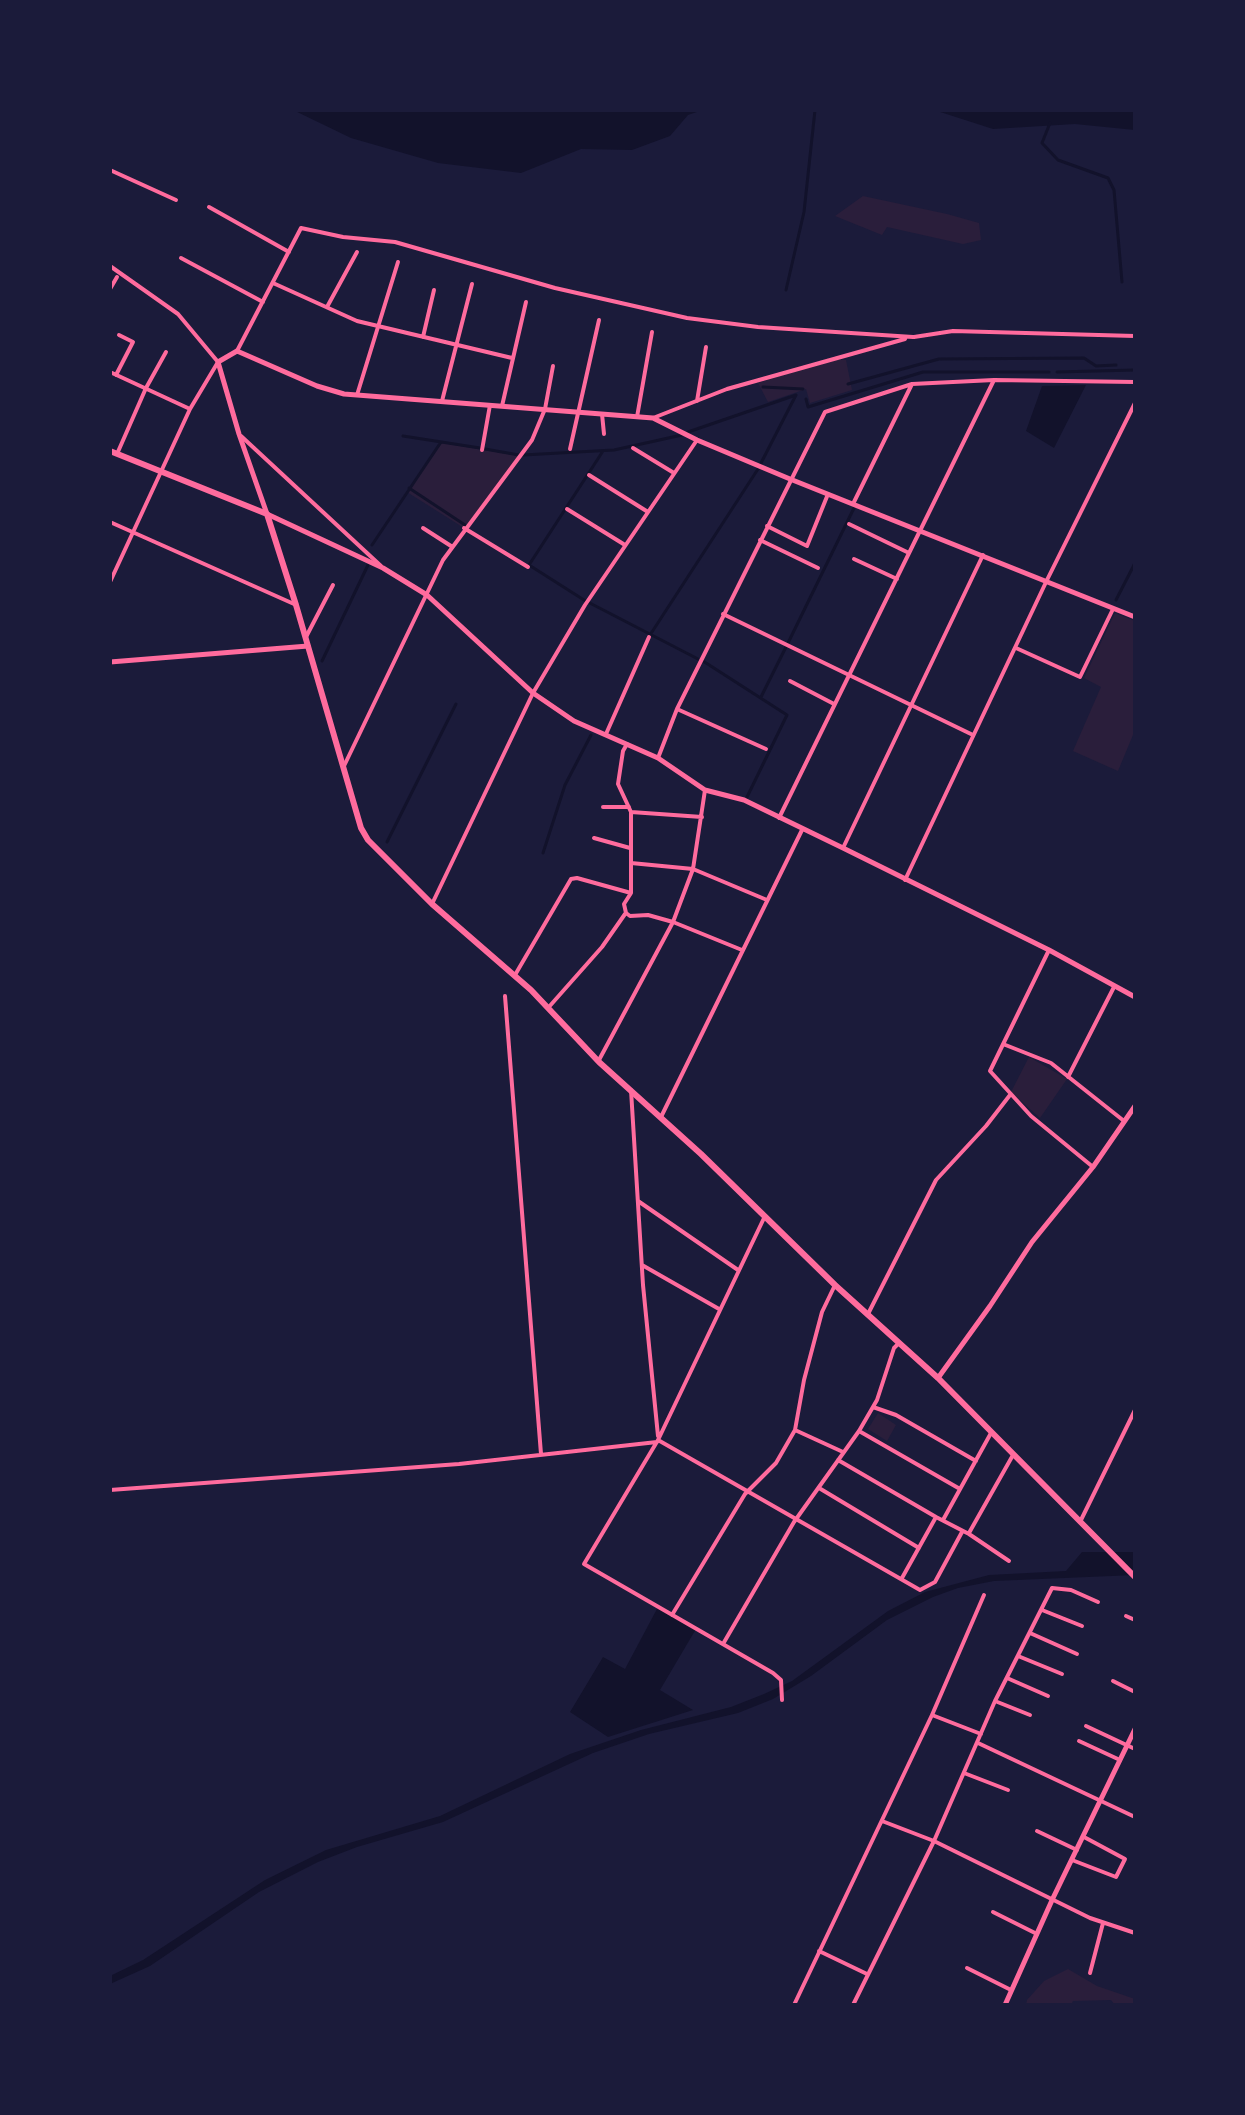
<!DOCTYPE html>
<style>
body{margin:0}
#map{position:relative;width:1245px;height:2115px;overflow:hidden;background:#1b1b3a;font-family:"Noto Serif",serif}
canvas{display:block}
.frame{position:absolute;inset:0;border:112px solid #1b1b3a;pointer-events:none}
</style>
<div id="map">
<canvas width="1245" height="2115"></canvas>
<div class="frame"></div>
</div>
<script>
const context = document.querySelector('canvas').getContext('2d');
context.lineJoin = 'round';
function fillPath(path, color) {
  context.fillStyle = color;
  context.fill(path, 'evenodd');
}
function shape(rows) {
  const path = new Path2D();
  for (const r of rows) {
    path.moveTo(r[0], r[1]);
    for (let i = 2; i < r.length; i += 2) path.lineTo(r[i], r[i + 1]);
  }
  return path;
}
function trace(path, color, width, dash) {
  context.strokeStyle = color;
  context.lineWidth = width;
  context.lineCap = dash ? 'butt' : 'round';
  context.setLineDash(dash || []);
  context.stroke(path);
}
fillPath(shape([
 [863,196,947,214,979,223,981,240,963,244,887,227,882,235,835,216],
 [831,360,846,360,852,390,810,403,806,389,768,402,758,383],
 [442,443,520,456,464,528,407,492],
 [1115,613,1135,621,1135,730,1118,771,1073,751,1101,687,1084,678],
 [1029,1057,1067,1079,1040,1118,1011,1092],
 [878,1413,896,1425,887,1441,868,1429],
 [1068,1969,1097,1986,1135,1999,1135,2005,1115,2005,1111,2000,1073,2001,1071,2005,1026,2005,1027,2000,1044,1981]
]), '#2a1e3b');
fillPath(shape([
 [293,110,703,110,688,115,670,136,632,150,581,149,521,173,438,163,351,138],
 [934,110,1135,110,1135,130,1075,124,993,129],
 [1086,385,1054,448,1026,431,1042,386],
 [1082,1552,1135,1552,1135,1575,994,1581,958,1588,933,1597,887,1620,811,1676,773,1699,738,1713,649,1734,593,1753,443,1822,357,1847,318,1862,259,1892,150,1966,110,1984,110,1976,143,1960,265,1880,326,1850,440,1816,570,1754,641,1730,731,1707,764,1694,792,1681,888,1611,925,1592,989,1575,1066,1571],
 [658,1607,696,1629,660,1690,693,1710,608,1737,570,1712,603,1657,625,1669]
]), '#12122b');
trace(shape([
 [1050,123,1042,143,1058,160,1108,178,1114,190,1122,282],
 [786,290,804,212,815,110],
 [1057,372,1135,370],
 [848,384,939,359,1084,358,1096,366,1116,365],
 [763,387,803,389],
 [806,399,808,407,923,372,1049,372],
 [688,432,796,395],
 [403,436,480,448],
 [485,449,519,455],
 [603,451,529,565,584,600,698,659],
 [523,455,614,450,682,435],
 [760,465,796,395],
 [409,488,465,525],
 [372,545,441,442],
 [1116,600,1135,563],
 [650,635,758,469],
 [788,643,854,508],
 [322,661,368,565],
 [703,661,787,715,747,797],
 [761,697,786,647],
 [387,842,456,704],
 [543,853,565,785,591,735]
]), '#12122b', 3);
trace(shape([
 [110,170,176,200],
 [209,207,289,252],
 [181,258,263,302],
 [110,266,178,314,218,362,190,409,110,582],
 [273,283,357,321,512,358],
 [110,289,117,277],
 [327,307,357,252],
 [423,337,434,290],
 [914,337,953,331,1135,336],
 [237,351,301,228,343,237,395,242,555,288,687,318,758,327,913,337],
 [110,372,190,409],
 [116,375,133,342,119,335],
 [357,395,398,262],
 [442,401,472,284],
 [697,401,706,347],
 [502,406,526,302],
 [602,414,604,434],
 [637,417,652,332],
 [653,418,727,389,905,339],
 [241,436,381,566],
 [633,448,674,473],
 [570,449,599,320],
 [482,450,490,405],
 [117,454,146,388,166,352],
 [589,475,648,512],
 [853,504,912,384],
 [567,509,625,545],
 [110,522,294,604],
 [849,524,909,553],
 [767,526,807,546,828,494],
 [423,528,451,546],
 [464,528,528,567],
 [760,540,818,568],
 [854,559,897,579],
 [723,614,973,735],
 [306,637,333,585],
 [1016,648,1080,677,1113,609],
 [790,681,834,704],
 [677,709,766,749],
 [606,734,649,637],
 [627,744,623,751,618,784,631,812],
 [658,758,677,709,825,412,912,384,994,380,1135,382],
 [344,766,443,560,532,440,545,409,553,366],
 [603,807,629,807],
 [779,818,994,380],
 [594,838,630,848],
 [843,848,983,555],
 [631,863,693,869,767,900],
 [905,880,1047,580,1135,403],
 [631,893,631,812,702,817],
 [432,904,533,693,585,605,697,440],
 [1049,950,990,1071,1031,1116,1093,1167],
 [515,975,571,879,577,878,631,893,624,904,626,913,630,916,648,915,673,922,742,950],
 [505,996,541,1454],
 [548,1008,602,947,625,914],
 [1003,1044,1051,1063,1124,1121],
 [599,1060,673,922,693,869,705,790],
 [1068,1077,1114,987],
 [631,1090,643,1285,658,1436],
 [661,1117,802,830],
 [638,1201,738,1270],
 [765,1216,658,1440,584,1564,773,1673,781,1680,782,1700],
 [642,1265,719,1309],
 [868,1314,936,1180,986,1126,1010,1095],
 [873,1407,896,1415,976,1461],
 [795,1430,843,1452],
 [859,1431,960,1489],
 [658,1440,920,1590,935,1582,962,1532],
 [838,1460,936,1517,969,1534,1009,1561],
 [819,1488,919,1548],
 [110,1490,459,1464,657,1442],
 [943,1520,991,1433],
 [1080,1522,1135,1410],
 [969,1533,1013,1455],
 [902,1578,936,1517],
 [1042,1610,1082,1626],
 [672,1615,745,1494,776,1463,795,1430,804,1380,822,1312,835,1285],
 [1126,1616,1135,1620],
 [1030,1633,1077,1654],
 [723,1644,794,1522,859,1431,877,1400,894,1348,899,1343],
 [1018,1656,1062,1674],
 [1007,1678,1048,1696],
 [1113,1681,1135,1692],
 [995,1701,1030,1715],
 [932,1715,981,1734],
 [1086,1726,1135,1749],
 [1079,1741,1120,1760],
 [978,1743,1135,1817],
 [964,1773,1008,1790],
 [882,1821,934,1841,1090,1918,1135,1933],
 [1037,1831,1077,1850],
 [1072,1860,1116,1877,1125,1859,1084,1837],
 [993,1912,1037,1934],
 [819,1951,867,1974],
 [967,1968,1011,1990],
 [1090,1973,1103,1923],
 [794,2005,932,1715,984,1595],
 [853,2005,934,1841,995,1701,1052,1588,1071,1590,1098,1602]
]), '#ff6b9d', 4);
trace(shape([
 [1135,617,790,479,697,440,653,418,344,394,317,386,237,351,218,362,239,434,267,514,383,568,427,595,533,693,574,721,658,758,705,790,744,800,843,848,1049,950,1135,997],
 [110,662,308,646],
 [938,1378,990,1306,1032,1242,1093,1167,1135,1106],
 [1005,2005,1053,1898,1135,1729]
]), '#ff6b9d', 5);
trace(shape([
 [110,451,267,514,296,605,361,828,368,840,432,904,531,990,599,1062,701,1154,835,1285,938,1378,1135,1577]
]), '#ff6b9d', 6);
</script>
